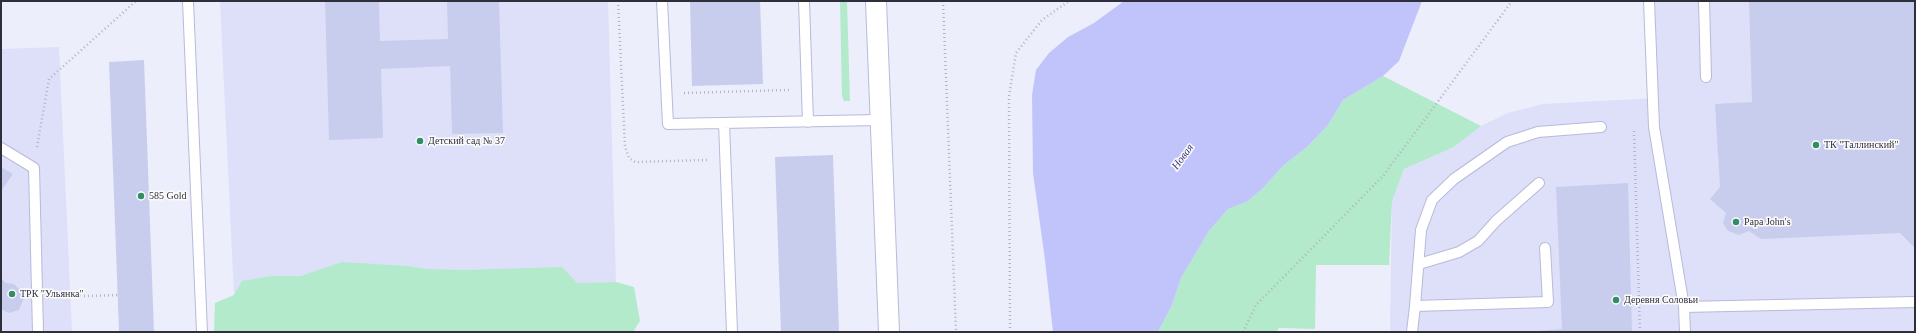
<!DOCTYPE html>
<meta charset="utf-8">
<style>
body{margin:0}
#map{position:relative;width:1916px;height:333px;overflow:hidden;background:#eceefb;font-family:"Times New Roman",serif}
canvas{display:block}
.frame{position:absolute;inset:0;border:2px solid #2e2f3b;pointer-events:none}
</style>
<div id="map">
<canvas width="1916" height="333"></canvas>
<div class="frame"></div>
</div>
<script>
const context = document.querySelector('canvas').getContext('2d');
context.lineJoin = 'round';
function fillPath(path, color) {
  context.fillStyle = color;
  context.fill(path, 'evenodd');
}
function shape(rows) {
  const path = new Path2D();
  for (const r of rows) {
    path.moveTo(r[0], r[1]);
    for (let i = 2; i < r.length; i += 2) path.lineTo(r[i], r[i + 1]);
  }
  return path;
}
function trace(path, color, width, dash) {
  context.strokeStyle = color;
  context.lineWidth = width;
  context.lineCap = dash ? 'butt' : 'round';
  context.setLineDash(dash || []);
  context.stroke(path);
}
function drawText(font, color, halo, rows, align = 'center') {
  context.font = font + ' "Times New Roman",serif';
  context.lineWidth = 3;
  context.setLineDash([]);
  context.textBaseline = 'middle';
  context.strokeStyle = halo;
  context.fillStyle = color;
  for (const [text, x, y, turn = 0] of rows) {
    context.save();
    context.translate(x, y);
    context.rotate((+turn || 0) * Math.PI / 180);
    context.textAlign = isNaN(turn) ? turn : align;
    if (halo) context.strokeText(text, 0, 0);
    context.fillText(text, 0, 0);
    context.restore();
  }
}
fillPath(shape([
 [220,1,608,1,616,282,234,295],
 [1653,1,1915,1,1915,332,1390,332,1392,201,1404,169,1454,147,1481,126,1508,113,1543,104,1656,98],
 [59,47,72,332,1,332,1,49]
]), '#dde0f8');
fillPath(shape([
 [840,1,847,1,850,101,844,101,842,96],
 [1383,76,1481,126,1454,147,1404,169,1392,201,1389,265,1316,265,1315,329,1279,328,1276,332,1158,332,1172,305,1181,278,1191,261,1209,231,1228,209,1248,201,1263,188,1284,165,1307,147,1328,125,1343,100],
 [342,262,407,266,426,269,464,270,562,267,577,283,616,282,634,287,640,321,633,332,214,332,215,303,234,295,242,281,272,276,301,276]
]), '#b2eacb');
fillPath(shape([
 [1124,1,1422,1,1399,61,1383,76,1343,100,1328,125,1307,147,1284,165,1263,188,1248,201,1228,209,1209,231,1181,278,1172,305,1158,332,1053,332,1045,260,1033,173,1032,95,1036,70,1049,53,1068,37,1094,23]
]), '#c0c4fa');
fillPath(shape([
 [325,1,379,1,380,41,448,39,447,1,499,1,503,133,452,134,450,66,381,69,383,138,329,140],
 [690,1,760,1,763,84,692,86],
 [1749,1,1915,1,1915,248,1900,233,1761,239,1749,231,1739,235,1728,231,1723,223,1726,213,1710,199,1720,187,1715,104,1752,102],
 [144,60,154,332,119,332,109,62],
 [833,155,839,332,781,332,775,157],
 [1,167,13,174,1,191],
 [1628,183,1632,332,1526,332,1562,329,1556,187],
 [1,278,6,283,14,284,21,291,24,298,19,310,9,313,1,309]
]), '#c9cded');
const lane = shape([
 [188,1,202,332],
 [662,1,668,124,880,120],
 [804,1,808,122],
 [1649,1,1654,127,1684,307,1685,332],
 [1704,1,1706,77],
 [724,123,732,332],
 [1,148,34,168,38,332],
 [1419,264,1459,252,1478,241,1496,221,1539,183],
 [1415,306,1421,230,1432,200,1454,179,1507,142,1538,132,1601,127],
 [1684,307,1915,302],
 [1412,332,1415,306,1548,302,1545,248]
]);
const street = shape([
 [876,1,889,332]
]);
trace(lane, '#b7bada', 12);
trace(street, '#b7bada', 22);
trace(shape([
 [618,1,625,147,629,158,635,162,707,160],
 [943,1,956,332],
 [684,93,789,90],
 [1634,131,1640,332],
 [37,147,49,79,136,1],
 [56,297,117,295],
 [1010,332,1009,96,1016,53,1042,20,1069,1],
 [1243,332,1256,305,1383,176,1512,1]
]), '#b2b4c0', 2.5, [1, 3]);
trace(lane, '#fff', 10);
trace(street, '#fff', 20);
for (const [x, y, r, color] of [
 [420,141,4,"#308d64"],
 [1816,145,4,"#308d64"],
 [141,196,4,"#308d64"],
 [1736,222,4,"#308d64"],
 [12,294,4,"#308d64"],
 [1616,300,4,"#308d64"]
]) {
  const dot = new Path2D();
  dot.arc(x, y, r, 0, 2 * Math.PI);
  context.fillStyle = color;
  context.fill(dot);
  trace(dot, '#fcfcfc', 1.5);
}
drawText('10px', '#2e2f3b', '#fcfcfc', [
 ["Детский сад № 37",428,141],
 ["ТК \"Таллинский\"",1824,145],
 ["585 Gold",149,196],
 ["Papa John's",1744,222],
 ["ТРК \"Ульянка\"",20,294],
 ["Деревня Соловьи",1624,300]
], 'left');
drawText('italic 11px', '#3a3979', '#fcfcfc', [
 ["Новая",1183,157,-54]
]);
</script>
